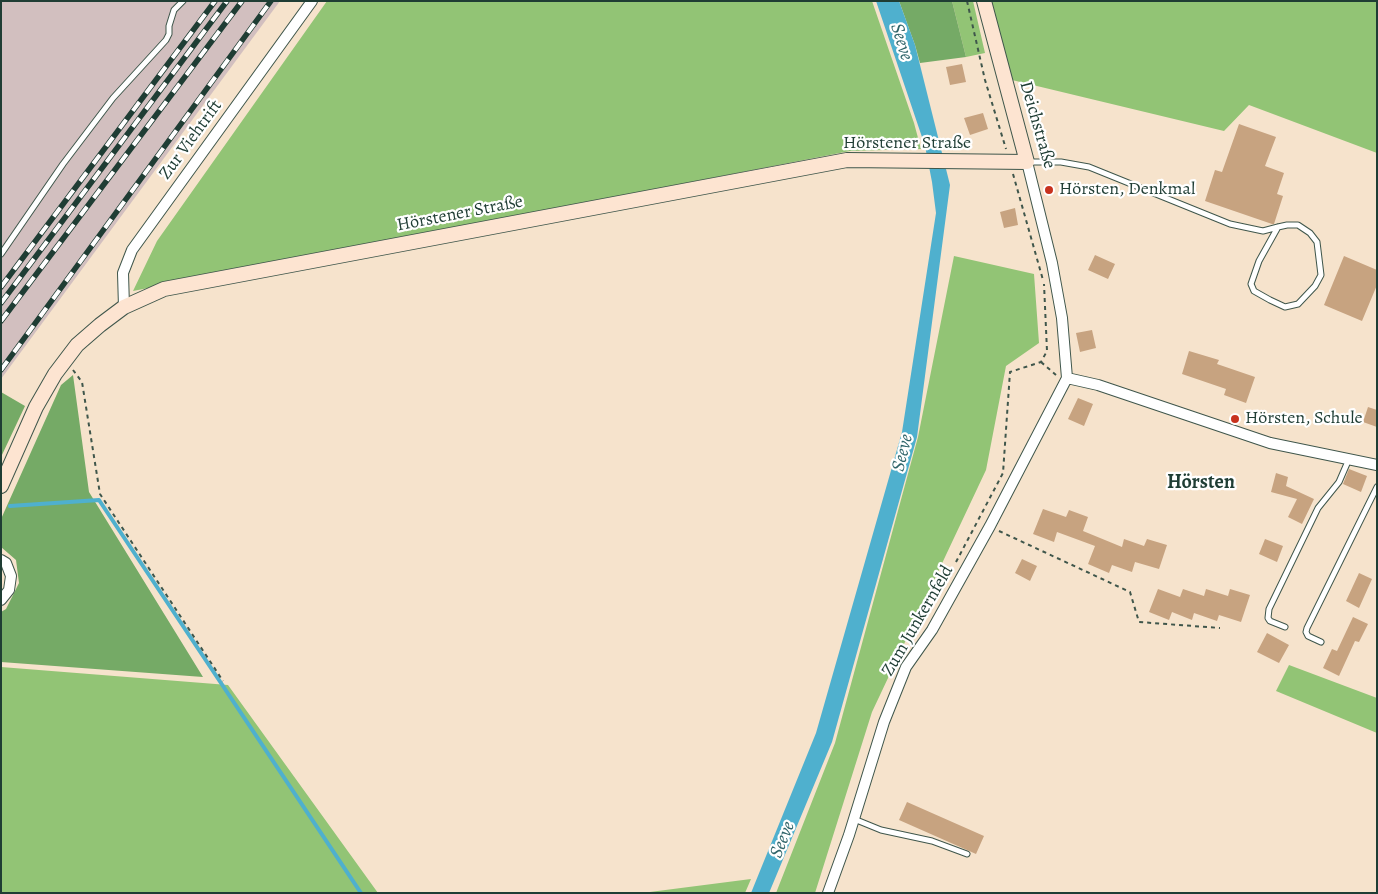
<!DOCTYPE html>
<meta charset="utf-8">
<style>
body{margin:0}
#map{position:relative;width:1378px;height:894px;overflow:hidden;background:#f6e3cc;font-family:Alegreya,serif}
canvas{display:block}
.frame{position:absolute;inset:0;border:2px solid #1f3d34;pointer-events:none}
</style>
<div id="map">
<canvas width="1378" height="894"></canvas>
<div class="frame"></div>
</div>
<script>
const context = document.querySelector('canvas').getContext('2d');
context.lineJoin = 'round';
function fillPath(path, color) {
  context.fillStyle = color;
  context.fill(path, 'evenodd');
}
function shape(rows) {
  const path = new Path2D();
  for (const r of rows) {
    path.moveTo(r[0], r[1]);
    for (let i = 2; i < r.length; i += 2) path.lineTo(r[i], r[i + 1]);
  }
  return path;
}
function trace(path, color, width, dash) {
  context.strokeStyle = color;
  context.lineWidth = width;
  context.lineCap = dash ? 'butt' : 'round';
  context.setLineDash(dash || []);
  context.stroke(path);
}
function drawText(font, color, halo, rows, align = 'center') {
  context.font = font + ' Alegreya,serif';
  context.lineWidth = 4.5;
  context.setLineDash([]);
  context.textBaseline = 'middle';
  context.strokeStyle = halo;
  context.fillStyle = color;
  for (const [text, x, y, turn = 0] of rows) {
    context.save();
    context.translate(x, y);
    context.rotate((+turn || 0) * Math.PI / 180);
    context.textAlign = isNaN(turn) ? turn : align;
    if (halo) context.strokeText(text, 0, 0);
    context.fillText(text, 0, 0);
    context.restore();
  }
}
fillPath(shape([
 [1,1,280,1,1,379]
]), '#d2bfbf');
fillPath(shape([
 [327,1,872,1,914,123,921,149,850,151,133,291,157,241],
 [952,1,973,1,985,53,966,57],
 [990,1,1377,1,1377,153,1249,105,1224,131,1012,80],
 [954,256,1034,274,1039,343,1006,366,986,470,872,712,815,893,776,893,835,743,918,437],
 [1289,665,1377,698,1377,733,1276,691],
 [1,667,228,685,378,893,1,893],
 [751,879,745,893,642,893]
]), '#92c475');
fillPath(shape([
 [899,1,952,1,966,57,920,63,915,45],
 [73,375,89,492,203,677,1,662,1,612,6,609,19,583,16,560,1,547,1,519,61,385],
 [1,392,25,406,1,457]
]), '#75aa66');
fillPath(shape([
 [876,1,899,1,915,45,950,185,917,437,832,742,769,893,751,893,816,733,902,432,936,213,932,182,925,146]
]), '#4fb0ce');
trace(shape([
 [10,506,99,500,361,893]
]), '#4fb0ce', 4);
fillPath(shape([
 [962,64,966,82,950,85,946,67],
 [983,113,988,129,970,135,964,118],
 [1239,124,1276,137,1265,166,1284,173,1277,194,1283,196,1274,224,1272,224,1205,201,1215,170,1222,172],
 [1015,208,1018,225,1004,228,1000,212],
 [1095,255,1115,264,1108,279,1088,270],
 [1344,256,1377,270,1377,285,1362,321,1324,305],
 [1092,330,1096,348,1080,352,1076,333],
 [1189,351,1219,360,1217,364,1255,377,1246,403,1224,395,1226,389,1182,374],
 [1078,398,1093,404,1084,426,1068,419],
 [1368,407,1377,410,1377,427,1363,422],
 [1349,469,1367,476,1361,492,1343,484],
 [1276,473,1288,477,1286,486,1314,499,1302,524,1288,517,1297,499,1271,492],
 [1043,509,1066,517,1069,510,1088,517,1083,531,1122,547,1124,539,1144,546,1147,539,1167,545,1159,569,1135,562,1132,572,1112,565,1109,573,1088,564,1095,546,1057,532,1054,542,1033,534],
 [1265,539,1283,546,1277,562,1259,554],
 [1022,559,1037,566,1030,581,1015,573],
 [1359,573,1372,579,1359,608,1346,601],
 [1158,589,1180,597,1183,589,1204,596,1206,589,1228,596,1230,589,1250,595,1241,622,1219,615,1217,621,1194,613,1192,620,1172,612,1169,620,1149,612],
 [1353,617,1368,624,1359,642,1355,641,1339,676,1323,668,1332,649,1337,651],
 [1267,633,1289,645,1279,663,1257,652],
 [907,802,984,836,976,854,899,820]
]), '#c7a380');
const lane = shape([
 [1028,162,1061,162,1089,167,1230,224,1263,231,1278,227,1287,225,1298,225,1310,233,1317,242,1321,275,1315,286,1298,304,1285,307,1270,300,1254,291,1251,284,1259,261,1278,227],
 [1,254,63,164,113,98,166,40,169,34,169,26,174,10,183,1],
 [1285,627,1270,621,1268,618,1269,609,1318,508,1339,482,1349,459],
 [1321,642,1308,636,1306,632,1307,628,1377,487],
 [854,819,881,830,932,841,967,854]
]);
const street = shape([
 [1027,162,1052,263,1062,318,1067,378],
 [124,307,123,273,132,250,312,1],
 [1067,378,1098,385,1270,443,1377,465],
 [1,560,6,563,11,576,9,590,1,600],
 [828,893,849,835,884,722,906,667,932,630,990,526,1067,378]
]);
const secondary = shape([
 [1,486,36,407,55,374,77,345,100,325,124,307,164,289,847,160,1027,162,984,1]
]);
trace(lane, '#3f564b', 7);
trace(street, '#3f564b', 12);
trace(secondary, '#3f564b', 16);
trace(shape([
 [967,1,985,80,1006,149],
 [1013,174,1043,280],
 [1041,362,1056,375],
 [73,370,82,382,100,494,223,681],
 [999,531,1130,592,1139,622,1220,628],
 [956,562,1003,473,1010,372,1041,362,1047,351,1044,284]
]), '#3f564b', 2, [4, 4]);
trace(lane, '#fff', 5);
trace(street, '#fff', 10);
trace(secondary, '#fde4d1', 14);
const rail = shape([
 [1,287,215,1],
 [1,303,227,1],
 [1,321,242,1],
 [1,370,271,1]
]);
trace(rail, '#1f3d34', 5.5);
trace(rail, '#fff', 4, [11]);
for (const [x, y, r, color] of [
 [1049,190,5,"#c8321e"],
 [1235,419,5,"#c8321e"]
]) {
  const dot = new Path2D();
  dot.arc(x, y, r, 0, 2 * Math.PI);
  context.fillStyle = color;
  context.fill(dot);
  trace(dot, '#fff', 2);
}
drawText('18px', '#1f3d34', '#fff', [
 ["Deichstraße",1037,125,74],
 ["Zur Viehtrift",191,140,-54],
 ["Hörstener Straße",907,144],
 ["Hörstener Straße",460,214,-11],
 ["Zum Junkernfeld",918,621,-60]
]);
drawText('18px', '#1f3d34', '#fff', [
 ["Hörsten, Denkmal",1059,190],
 ["Hörsten, Schule",1245,419]
], 'left');
drawText('italic 19px', '#30656a', '#fff', [
 ["Seeve",901,42,73],
 ["Seeve",903,453,-76],
 ["Seeve",783,840,-68]
]);
drawText('bold 20px', '#1f3d34', '#fff', [
 ["Hörsten",1201,483]
]);
</script>
